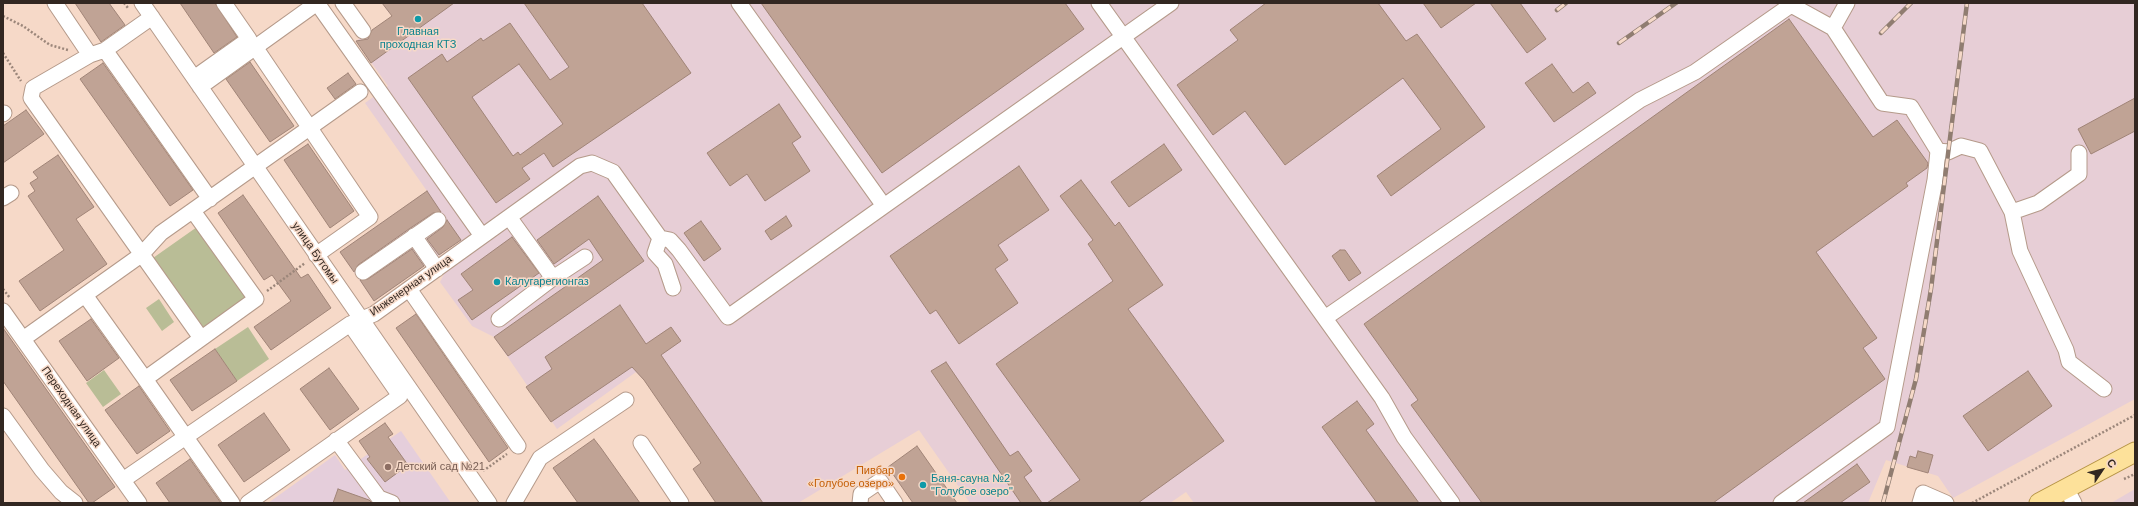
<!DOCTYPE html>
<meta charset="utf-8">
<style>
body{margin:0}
#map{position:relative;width:2138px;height:506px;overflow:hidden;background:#f6d9c8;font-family:Arial,sans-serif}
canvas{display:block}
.frame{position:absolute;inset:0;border:4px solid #322721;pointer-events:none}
.north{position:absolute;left:2082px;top:450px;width:40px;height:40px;-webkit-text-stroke:3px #f6d9c8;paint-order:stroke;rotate:55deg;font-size:11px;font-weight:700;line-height:16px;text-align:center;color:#322721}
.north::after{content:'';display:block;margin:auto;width:14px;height:18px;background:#322721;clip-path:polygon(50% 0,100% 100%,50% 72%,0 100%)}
</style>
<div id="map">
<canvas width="2138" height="506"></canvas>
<div class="frame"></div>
<div class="north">С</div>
</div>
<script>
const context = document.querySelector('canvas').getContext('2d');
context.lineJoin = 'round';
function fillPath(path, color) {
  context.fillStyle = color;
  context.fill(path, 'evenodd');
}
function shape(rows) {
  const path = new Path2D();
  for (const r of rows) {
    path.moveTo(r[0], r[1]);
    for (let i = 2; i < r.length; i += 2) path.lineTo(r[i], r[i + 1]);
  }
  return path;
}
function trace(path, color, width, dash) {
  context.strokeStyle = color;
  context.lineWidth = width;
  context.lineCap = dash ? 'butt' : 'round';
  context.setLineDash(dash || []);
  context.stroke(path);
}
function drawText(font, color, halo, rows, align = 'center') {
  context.font = font + ' Arial,sans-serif';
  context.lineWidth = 3;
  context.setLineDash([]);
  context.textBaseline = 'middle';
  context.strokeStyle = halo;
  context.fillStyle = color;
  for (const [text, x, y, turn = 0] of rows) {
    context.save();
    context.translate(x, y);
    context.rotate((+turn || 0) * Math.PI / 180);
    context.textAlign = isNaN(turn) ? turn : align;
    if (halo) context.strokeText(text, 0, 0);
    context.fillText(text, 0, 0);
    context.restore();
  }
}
fillPath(shape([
 [382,3,2135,3,2135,399,1953,498,1938,476,1886,460,1868,503,1194,503,1186,492,1170,503,970,503,919,430,798,503,763,503,667,364,644,380,636,372,557,429,494,337,472,326,440,282,461,240,374,301,340,252,427,191,365,103,388,86,356,41,383,23,398,44,397,8,389,13],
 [1944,186,1931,289,1919,357],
 [2135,489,2135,503,2111,503]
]), '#e7ced6');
fillPath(shape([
 [401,431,451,503,268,503,335,455,345,470]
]), '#e5cedb');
fillPath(shape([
 [197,227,247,299,203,329,153,258],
 [159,299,174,322,162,331,146,308],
 [248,327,269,359,237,381,215,349],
 [104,370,121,394,103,407,86,383]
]), '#b9bd96');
const building = shape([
 [75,3,109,3,125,25,101,42,75,3],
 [180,3,215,3,237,37,214,53,180,3],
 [382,3,454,3,371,63,356,41,368,39,372,30,392,16,382,3],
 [524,3,642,3,691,73,553,167,544,153,522,168,530,179,496,203,408,78,442,54,447,62,481,38,483,41,510,23,550,80,569,67,524,3],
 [519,64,563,124,520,155,518,152,513,156,472,97,519,64],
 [761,3,1065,3,1084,29,882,173,761,3],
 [1266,3,1378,3,1406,41,1417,34,1485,127,1391,196,1377,176,1441,129,1403,78,1285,165,1245,111,1213,135,1177,85,1238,40,1230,30,1266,3],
 [1423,3,1476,3,1441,28,1423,3],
 [1490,3,1520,3,1546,39,1527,53,1490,3],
 [1789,19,1873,137,1897,120,1928,163,1927,168,1906,183,1908,186,1816,252,1877,338,1863,348,1885,379,1713,503,1482,503,1411,405,1418,400,1364,324,1789,19],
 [250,62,294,126,270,142,226,79,250,62],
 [103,63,193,190,170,206,80,79,103,63],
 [1552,64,1573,93,1588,82,1596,93,1554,122,1525,83,1552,64],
 [348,73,356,84,335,99,327,88,348,73],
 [2135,98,2135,131,2091,154,2078,129,2135,98],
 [779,104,801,137,792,143,810,171,765,201,747,174,730,186,707,153,779,104],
 [26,110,44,134,3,163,3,126,26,110],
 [308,144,354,211,330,228,284,160,308,144],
 [1164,144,1182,170,1129,207,1111,182,1164,144],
 [58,155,94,207,76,219,107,264,40,311,19,281,64,250,28,196,35,191,30,183,38,178,33,172,58,155],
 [1019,166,1049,210,998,245,1008,260,995,269,1018,303,959,344,936,310,930,314,890,256,1019,166],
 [1081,180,1115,226,1119,222,1163,285,1128,309,1224,441,1138,503,1047,503,1080,480,996,364,1113,281,1088,244,1093,240,1060,196,1081,180],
 [427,191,441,212,433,213,409,229,358,265,354,272,340,252,427,191],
 [243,195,301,278,308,274,331,308,271,350,254,327,291,301,272,275,264,280,218,213,243,195],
 [598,196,644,261,508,356,494,337,603,260,589,239,554,264,537,240,598,196],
 [786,216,792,226,771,240,765,231,786,216],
 [447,220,461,240,439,255,427,239,443,227,447,220],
 [701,221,721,249,704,261,684,233,701,221],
 [512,237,539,273,472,320,458,300,473,290,461,274,512,237],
 [412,249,424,266,374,301,360,280,368,279,412,249],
 [1340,250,1345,250,1361,273,1349,281,1332,256,1340,250],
 [620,305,646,344,671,327,681,341,661,355,763,503,716,503,693,469,701,463,644,380,632,367,551,422,526,387,552,369,545,357,620,305],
 [416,314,508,448,489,462,396,328,416,314],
 [91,319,119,358,87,381,59,341,91,319],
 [3,328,115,487,92,503,89,503,3,381,3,328],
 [215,349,237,381,192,411,170,380,215,349],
 [946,362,1010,456,1018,451,1032,471,1024,477,1042,503,1021,503,931,371,946,362],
 [329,368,359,409,330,430,300,389,329,368],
 [2028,371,2052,406,1988,451,1963,416,2028,371],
 [139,386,170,431,137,454,105,410,139,386],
 [1357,401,1374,424,1366,430,1419,503,1377,503,1322,427,1357,401],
 [264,413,290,450,244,482,218,445,264,413],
 [385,423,393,434,388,437,408,465,385,482,367,459,370,457,359,441,385,423],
 [594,439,601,448,640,503,578,503,553,468,594,439],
 [917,446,957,503,913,503,888,467,917,446],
 [1918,451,1933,455,1928,473,1907,467,1910,456,1916,458,1918,451],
 [190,459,221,503,170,503,156,483,190,459],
 [1857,464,1870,482,1840,503,1803,503,1857,464],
 [338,489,369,500,372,503,333,503,338,489]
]);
fillPath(building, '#c0a395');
trace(building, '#a08477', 1);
const minor = shape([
 [55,3,90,55],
 [142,3,489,503],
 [317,3,482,236],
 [343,3,363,31],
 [1099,3,1382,398,1404,437,1452,503],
 [152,17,105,50,90,55,33,88,31,98,201,338],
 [1833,28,1882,103,1911,107,1938,151,1948,152,1961,146,1980,151,2012,212,2038,203,2079,174,2079,153],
 [255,47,370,217,316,255],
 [105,50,210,199],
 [194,78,249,39,224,3],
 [200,87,317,3],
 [3,114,4,113],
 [3,198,11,193],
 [884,206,1171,3],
 [193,211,256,299,145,379,232,503],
 [2012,212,2020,251,2066,350,2069,362,2104,389],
 [509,217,553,278,585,257],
 [414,236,437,269],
 [363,272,438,220],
 [673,288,665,264,655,253,660,238,670,240,679,250,728,317,884,206,739,3],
 [409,289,518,446],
 [85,295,145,379],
 [3,311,139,503],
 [1325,318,1640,100,1695,72,1791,5,1833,28,1847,3],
 [499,319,553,278],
 [23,339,141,255,161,233,360,92],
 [3,416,42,470,61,492,75,503],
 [336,440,379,498,392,503],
 [641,443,681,503],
 [123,480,350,324,374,314,580,166,592,163,613,172,660,238],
 [2066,488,2074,503],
 [248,503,400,396,350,324],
 [514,503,540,458,626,400],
 [860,503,861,494,880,481,895,503],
 [1781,503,1887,427,1935,180,1938,151],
 [1920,503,1923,493,1946,503]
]);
const major = shape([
 [2039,503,2135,452]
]);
trace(minor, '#b59a8a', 17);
trace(major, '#b59344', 21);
trace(shape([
 [124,3,128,8],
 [3,16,23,26,50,45,68,50],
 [3,53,21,81],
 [3,289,10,298],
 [267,291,305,263],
 [483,471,507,454],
 [2124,479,2135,474],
 [1972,503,2135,415]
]), '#9b867a', 2.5, [2, 2]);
trace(minor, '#fff', 15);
trace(major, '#fde19a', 19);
const rail = shape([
 [1557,10,1566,3],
 [1881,33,1911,3],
 [1619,43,1676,3],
 [1883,503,1916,379,1931,289,1967,3]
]);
trace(rail, '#907d71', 4.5);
trace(rail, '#f6d9c8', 3, [9]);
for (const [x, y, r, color] of [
 [418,19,4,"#0f9aa8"],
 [497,282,4,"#0f9aa8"],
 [388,467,4,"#8d6e63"],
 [902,477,4,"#e8710a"],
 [923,485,4,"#0f9aa8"]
]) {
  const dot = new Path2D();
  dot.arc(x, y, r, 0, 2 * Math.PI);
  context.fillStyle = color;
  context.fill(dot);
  trace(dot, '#f6d9c8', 1.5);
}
drawText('11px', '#0d838f', '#f6d9c8', [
 ["Главная",418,32,"center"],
 ["проходная КТЗ",418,45,"center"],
 ["Калугарегионгаз",505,282],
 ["Баня-сауна №2",931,479],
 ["\"Голубое озеро\"",931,492]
], 'left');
drawText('11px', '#322721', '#f6d9c8', [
 ["улица Бутомы",315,253,55],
 ["Инженерная улица",411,286,-35],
 ["Переходная улица",71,407,55]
]);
drawText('11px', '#785e54', '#f6d9c8', [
 ["Детский сад №21",396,467]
], 'left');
drawText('11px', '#c56008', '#f6d9c8', [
 ["Пивбар",894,471],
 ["«Голубое озеро»",894,484]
], 'right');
</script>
